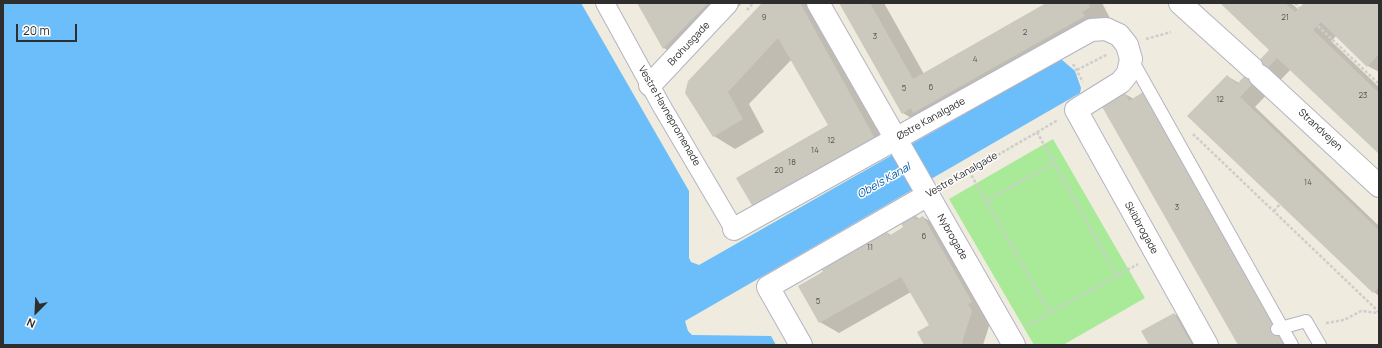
<!DOCTYPE html>
<meta charset="utf-8">
<style>
body{margin:0}
#map{position:relative;width:1382px;height:348px;overflow:hidden;background:#f0ebdf;font-family:Manrope,sans-serif}
canvas{display:block}
.frame{position:absolute;inset:0;border:4px solid #2e2e2e;pointer-events:none}
.north{position:absolute;left:16px;top:292px;width:40px;height:40px;-webkit-text-stroke:3px #fff;paint-order:stroke;rotate:204deg;font-size:11px;font-weight:700;line-height:16px;text-align:center;color:#2e2e2e}
.north::after{content:'';display:block;margin:auto;width:14px;height:18px;background:#2e2e2e;clip-path:polygon(50% 0,100% 100%,50% 72%,0 100%)}
.scale{position:absolute;left:16px;top:24px;width:61px;height:18px;box-sizing:border-box;border:2px solid #2e2e2e;border-top:0;padding-left:5px;font-size:12px;line-height:14px;white-space:nowrap;color:#2e2e2e;-webkit-text-stroke:3px #fff;paint-order:stroke}
</style>
<div id="map">
<canvas width="1382" height="348"></canvas>
<div class="frame"></div>
<div class="north">N</div>
<div class="scale">20 m</div>
</div>
<script>
const context = document.querySelector('canvas').getContext('2d');
context.lineJoin = 'round';
function fillPath(path, color) {
  context.fillStyle = color;
  context.fill(path, 'evenodd');
}
function shape(rows) {
  const path = new Path2D();
  for (const r of rows) {
    path.moveTo(r[0], r[1]);
    for (let i = 2; i < r.length; i += 2) path.lineTo(r[i], r[i + 1]);
  }
  return path;
}
function trace(path, color, width, dash) {
  context.strokeStyle = color;
  context.lineWidth = width;
  context.lineCap = dash ? 'butt' : 'round';
  context.setLineDash(dash || []);
  context.stroke(path);
}
function drawText(font, color, halo, rows, align = 'center') {
  context.font = font + ' Manrope,sans-serif';
  context.lineWidth = 3;
  context.setLineDash([]);
  context.textBaseline = 'middle';
  context.strokeStyle = halo;
  context.fillStyle = color;
  for (const [text, x, y, turn = 0] of rows) {
    context.save();
    context.translate(x, y);
    context.rotate((+turn || 0) * Math.PI / 180);
    context.textAlign = isNaN(turn) ? turn : align;
    if (halo) context.strokeText(text, 0, 0);
    context.fillText(text, 0, 0);
    context.restore();
  }
}
fillPath(shape([
 [1053,139,1145,298,1063,345,1034,345,949,199]
]), '#a8ea98');
fillPath(shape([
 [3,3,581,3,689,191,689,258,691,262,699,265,1061,59,1075,71,1081,88,1080,93,685,321,688,331,692,335,771,336,776,345,3,345]
]), '#6bbef9');
fillPath(shape([
 [639,3,742,3,686,61,664,48],
 [763,3,814,3,895,150,775,219,754,207,830,125,792,59,749,104,764,132,735,149,714,136,686,93],
 [840,3,884,3,924,74,1048,3,1102,3,1111,20,924,126,903,113],
 [1221,3,1291,3,1299,10,1306,3,1379,3,1379,72,1368,66,1336,36,1331,41,1379,87,1379,152,1291,69,1255,107,1379,226,1379,296,1374,292,1189,116,1227,76,1239,83,1273,53],
 [1143,93,1162,104,1298,345,1239,345,1125,94,1134,99],
 [912,214,920,219,923,217,941,228,990,323,983,345,925,345,930,325,911,292,839,333,820,322,800,286,886,232,891,235,905,228],
 [1174,314,1192,324,1204,345,1151,345]
]), '#0003');
fillPath(shape([
 [637,3,708,3,663,49],
 [762,3,800,3,874,137,753,207,736,178,828,125,778,38,728,92,743,119,713,137,685,93,688,81],
 [839,3,870,3,913,79,1046,3,1088,3,1090,7,1082,12,1085,16,913,113,911,108,902,114],
 [1220,3,1285,3,1295,12,1304,3,1379,3,1379,54,1367,67,1321,22,1313,30,1379,93,1379,154,1277,58,1240,97,1379,230,1379,287,1373,293,1187,116,1227,75,1237,84,1269,50],
 [1143,92,1287,345,1238,345,1101,105,1125,93,1129,101],
 [912,213,916,220,923,216,972,302,968,304,972,311,962,342,964,345,924,345,917,332,929,325,901,277,819,323,798,286,823,272,821,268,886,231,889,236,903,227,899,220],
 [1174,313,1192,345,1149,345,1141,331]
]), '#cbc9bd');
const service = shape([
 [1132,60,1292,345],
 [1277,329,1306,321,1320,345]
]);
const pedestrian = shape([
 [605,3,661,105,734,229]
]);
const minor = shape([
 [818,3,1014,345],
 [650,85,727,3],
 [734,229,1091,30,1106,29,1119,35,1127,45,1131,59,1128,73,1121,82,1076,110,1207,345],
 [801,345,768,287,928,195]
]);
const tertiary = shape([
 [1180,3,1252,68],
 [1260,76,1379,186]
]);
trace(service, '#b3b4c2', 14);
trace(pedestrian, '#b3b4c2', 20);
trace(minor, '#b3b4c2', 24);
trace(tertiary, '#b3b4c2', 24);
trace(shape([
 [1295,3,1299,8],
 [747,10,753,3],
 [1318,26,1379,84],
 [1146,39,1171,32],
 [1073,64,1083,82],
 [1077,70,1108,54],
 [1037,132,1117,276],
 [1193,134,1379,312],
 [969,171,1050,313],
 [946,185,1058,120],
 [986,201,1054,163],
 [1274,211,1280,204],
 [1326,323,1344,320,1361,311,1379,313],
 [1027,326,1138,264]
]), '#cdcdcd', 2.5, [3, 2]);
trace(service, '#fff', 12);
trace(pedestrian, '#fff', 18);
trace(minor, '#fff', 22);
trace(tertiary, '#fff', 22);
drawText('8px', '#555552', null, [
 ["9",764,18],
 ["21",1285,18],
 ["2",1025,33],
 ["3",875,37],
 ["4",975,60],
 ["6",931,88],
 ["5",904,89],
 ["23",1363,96],
 ["12",1220,100],
 ["12",831,141],
 ["14",815,151],
 ["18",792,163],
 ["20",779,171],
 ["14",1308,183],
 ["3",1177,208],
 ["6",924,237],
 ["11",870,248],
 ["5",818,302]
]);
drawText('10px', '#2e2e2e', '#fff', [
 ["Brohusgade",689,44,-47],
 ["Vestre Havnepromenade",669,116,60],
 ["Østre Kanalgade",931,119,-29],
 ["Strandvejen",1320,130,43],
 ["Vestre Kanalgade",962,175,-30],
 ["Skibbrogade",1141,228,61],
 ["Nybrogade",952,237,60]
]);
drawText('italic 11px', '#0259ad', '#fff', [
 ["Obels Kanal",884,181,-30]
]);
</script>
